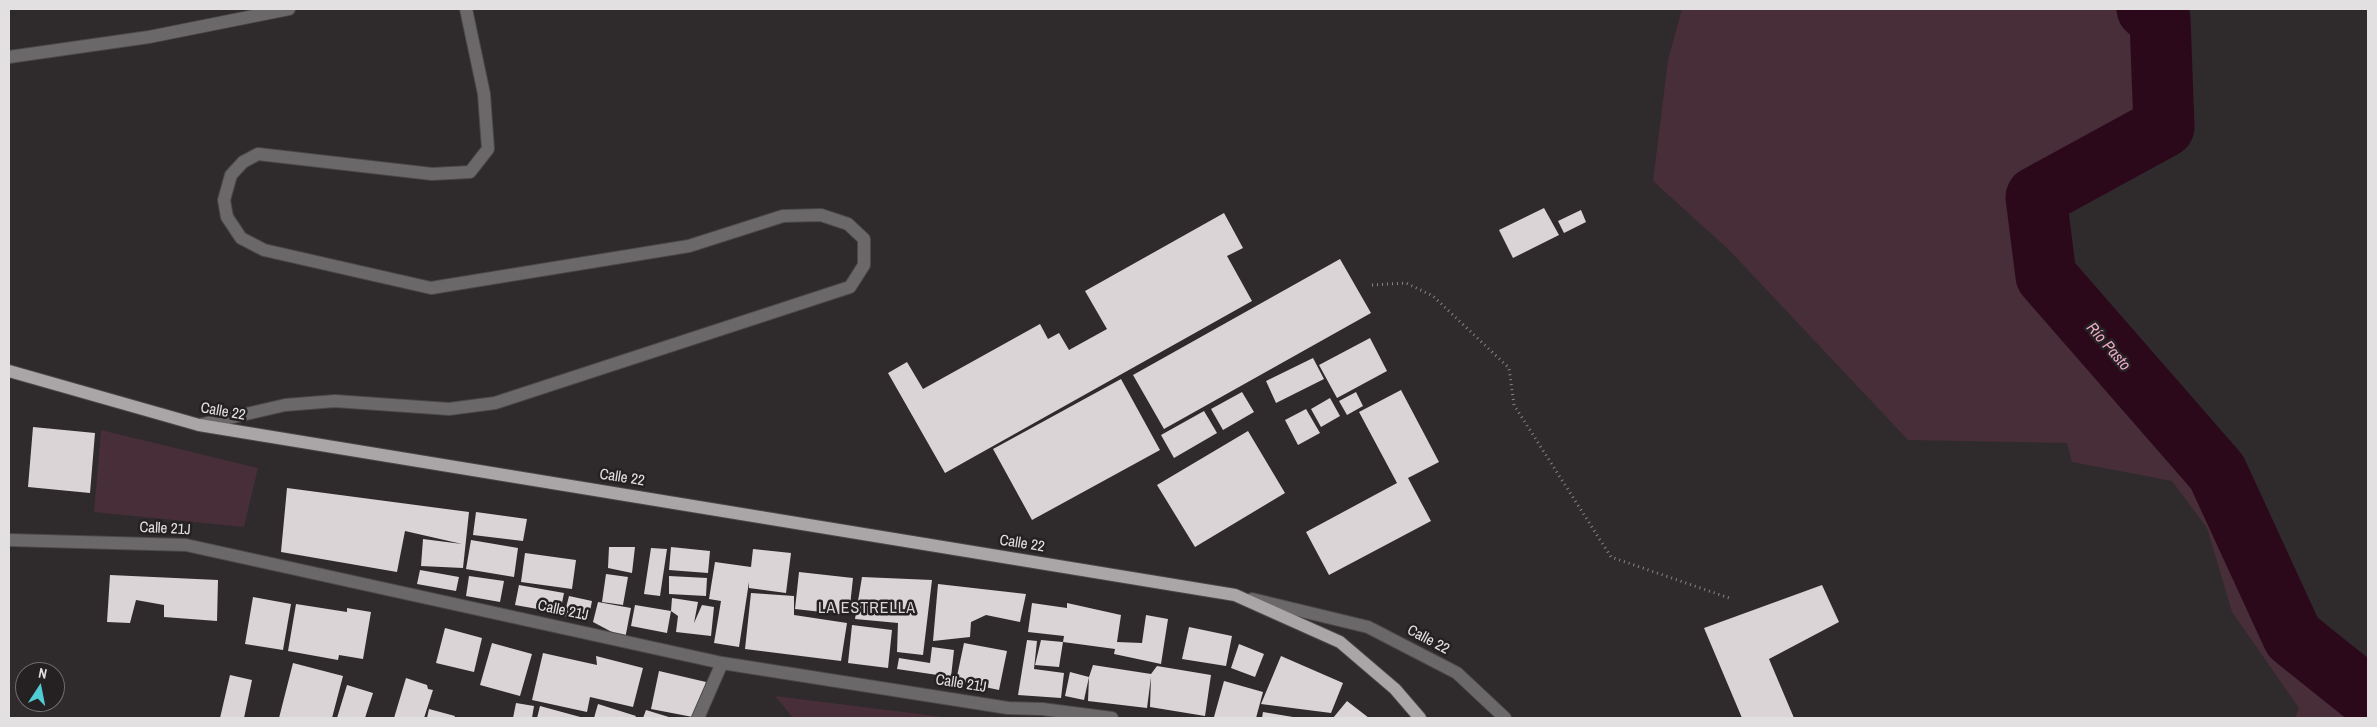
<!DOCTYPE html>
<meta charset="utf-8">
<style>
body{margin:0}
#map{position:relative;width:2377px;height:727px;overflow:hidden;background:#2f2a2c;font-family:"Archivo Narrow",sans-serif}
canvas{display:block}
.frame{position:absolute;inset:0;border:10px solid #e3e0e2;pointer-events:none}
.north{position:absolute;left:15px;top:662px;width:50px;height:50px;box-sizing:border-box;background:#252122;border:1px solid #716d6f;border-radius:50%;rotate:11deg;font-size:14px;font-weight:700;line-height:20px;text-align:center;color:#e3e0e2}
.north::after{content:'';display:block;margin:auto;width:18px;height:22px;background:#51ccd4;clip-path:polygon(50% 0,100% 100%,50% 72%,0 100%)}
</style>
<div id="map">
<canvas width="2377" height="727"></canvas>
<div class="frame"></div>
<div class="north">N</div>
</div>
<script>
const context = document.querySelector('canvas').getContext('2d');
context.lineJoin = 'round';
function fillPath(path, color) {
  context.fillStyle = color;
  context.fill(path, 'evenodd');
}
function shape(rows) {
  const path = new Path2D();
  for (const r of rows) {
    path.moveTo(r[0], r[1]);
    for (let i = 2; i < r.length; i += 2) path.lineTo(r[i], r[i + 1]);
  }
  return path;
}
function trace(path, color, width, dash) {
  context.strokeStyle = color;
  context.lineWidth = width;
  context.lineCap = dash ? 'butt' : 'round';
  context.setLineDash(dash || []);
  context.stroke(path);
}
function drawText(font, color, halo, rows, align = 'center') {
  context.font = font + ' "Archivo Narrow",sans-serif';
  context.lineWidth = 5;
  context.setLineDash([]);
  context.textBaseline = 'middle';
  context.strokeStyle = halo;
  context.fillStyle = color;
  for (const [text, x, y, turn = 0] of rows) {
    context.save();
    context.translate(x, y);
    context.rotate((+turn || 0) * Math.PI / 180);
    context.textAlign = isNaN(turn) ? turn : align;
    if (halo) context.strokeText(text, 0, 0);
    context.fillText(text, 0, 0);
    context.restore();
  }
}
fillPath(shape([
 [1682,9,2126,9,2150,27,2151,120,2024,190,2030,276,2204,471,2275,635,2368,713,2368,718,2295,718,2299,708,2232,612,2207,528,2172,481,2072,462,2067,443,1908,440,1730,251,1653,181,1668,60],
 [101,430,258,468,244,527,94,512],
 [775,696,952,718,793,718]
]), '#472e39');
trace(shape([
 [2147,9,2160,19,2164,127,2036,197,2046,276,2217,472,2293,637,2368,697]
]), '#2b091b', 61);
fillPath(shape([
 [1544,208,1559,235,1513,258,1499,230],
 [1581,210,1586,222,1564,233,1558,221],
 [1224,213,1243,248,1227,256,1252,301,945,473,888,373,907,362,923,389,1040,324,1048,339,1059,333,1069,350,1107,329,1085,291],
 [1340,259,1371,313,1164,429,1133,375],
 [1370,338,1387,371,1337,398,1319,365],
 [1313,358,1324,379,1276,403,1266,381],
 [1121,379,1160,450,1032,520,993,449],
 [1401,390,1439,462,1408,478,1431,521,1329,575,1306,532,1397,483,1359,412],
 [1242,392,1254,412,1223,430,1211,409],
 [1356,392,1363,406,1347,415,1339,401],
 [1330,398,1340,416,1321,427,1311,409],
 [1306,409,1320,433,1298,445,1285,420],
 [1204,411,1217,433,1174,458,1161,435],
 [33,427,95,433,90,493,28,487],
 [1248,431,1285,493,1195,547,1157,485],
 [287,488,469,512,463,568,421,566,423,539,462,544,405,531,397,572,281,552],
 [476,512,527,519,523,541,473,535],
 [471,540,518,548,514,577,466,569],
 [609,547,635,547,632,573,608,568],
 [671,547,710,551,708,573,669,570],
 [651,548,667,549,660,596,644,594],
 [753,549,791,553,786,593,749,588,749,582,739,647,714,643,721,601,709,599,715,562,751,567],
 [525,553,576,560,572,589,521,582],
 [420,570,459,577,456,591,417,584],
 [799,572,853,578,849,615,795,609],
 [606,574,628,577,623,605,602,602],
 [110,575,218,580,217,621,164,617,164,605,136,600,130,623,107,622],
 [469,576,504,581,500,602,466,596],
 [669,576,707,578,706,596,669,594],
 [862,577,932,580,923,655,897,652,898,623,855,619],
 [938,584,1026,594,1020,622,986,615,971,622,970,637,933,641],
 [519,585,564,593,560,613,515,605],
 [1822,585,1839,622,1769,659,1794,718,1742,718,1704,628],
 [751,593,794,596,794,615,847,623,841,661,745,649],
 [569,596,592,601,588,621,564,616],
 [253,597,291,604,283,650,245,644],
 [672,598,698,602,694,623,702,605,714,607,711,636,676,632,678,616,671,611],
 [598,602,631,608,625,639,593,622],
 [1032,603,1067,608,1067,603,1121,615,1117,642,1142,643,1146,615,1168,619,1161,664,1114,654,1115,649,1063,642,1064,636,1028,632],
 [296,604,347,612,347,608,371,612,363,659,339,655,338,660,288,651],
 [635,605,671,611,667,633,631,626],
 [852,625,892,630,888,668,848,663],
 [1189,627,1232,636,1226,666,1182,659],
 [445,628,482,638,474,672,436,663],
 [1027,640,1037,641,1034,669,1064,673,1061,698,1018,695],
 [1041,640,1063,642,1059,667,1035,665],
 [492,643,532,654,520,696,480,685],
 [964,643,1007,651,999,690,956,681],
 [1239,644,1264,654,1255,677,1231,668],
 [932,647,954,650,951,677,897,669,899,658,930,663],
 [543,653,597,665,596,656,643,668,633,707,590,697,587,712,532,700],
 [1281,656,1343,683,1331,713,1261,704],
 [293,663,343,676,332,718,279,718],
 [1093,665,1151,674,1157,666,1211,675,1205,716,1150,707,1151,677,1147,708,1088,701,1089,677],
 [659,671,706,682,698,718,651,709],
 [1070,672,1089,677,1084,700,1065,696],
 [230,675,252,680,244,718,220,718],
 [406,678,427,685,428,689,433,690,424,718,394,718],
 [1224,681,1263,692,1256,718,1214,717],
 [347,685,373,693,365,718,337,718],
 [1347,701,1369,718,1333,718],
 [516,703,534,706,532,718,513,718],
 [598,704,636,716,635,718,594,718],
 [540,706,584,718,537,718],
 [429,709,455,716,454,718,427,718],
 [646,710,672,718,643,718],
 [1263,712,1293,717,1293,718,1262,718]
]), '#dad4d7');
const minor = shape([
 [9,57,149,37,289,9],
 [199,425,285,405,335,401,449,409,495,403,850,287,864,265,864,239,848,224,821,215,783,216,689,246,431,288,264,250,241,238,227,217,224,200,231,175,243,162,258,154,432,174,470,172,488,149,484,94,466,9],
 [9,540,186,545,722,663,1008,708,1042,709,1112,718],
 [1252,599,1368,627,1457,673,1505,718],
 [698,718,722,663]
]);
const major = shape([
 [9,371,199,425,1235,595,1340,642,1395,689,1420,718]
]);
trace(minor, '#4c4749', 14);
trace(major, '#4c4749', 14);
trace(shape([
 [1372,285,1406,283,1433,296,1509,368,1514,405,1611,557,1732,599]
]), '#888486', 3, [1, 4]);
trace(minor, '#6b6869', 12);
trace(major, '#aaa5a7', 12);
drawText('15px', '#e3e0e2', '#252122', [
 ["Calle 22",223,412,10],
 ["Calle 22",622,478,9],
 ["Calle 21J",165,529,3],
 ["Calle 22",1022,544,9],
 ["Calle 21J",563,611,12],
 ["Calle 22",1428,640,28],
 ["Calle 21J",961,684,9]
]);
drawText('italic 16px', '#eda8c6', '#252122', [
 ["Río Pasto",2108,347,49]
]);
context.letterSpacing = '1px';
drawText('16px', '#dbd5d7', '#252122', [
 ["LA ESTRELLA",867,609]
]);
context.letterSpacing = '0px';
</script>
